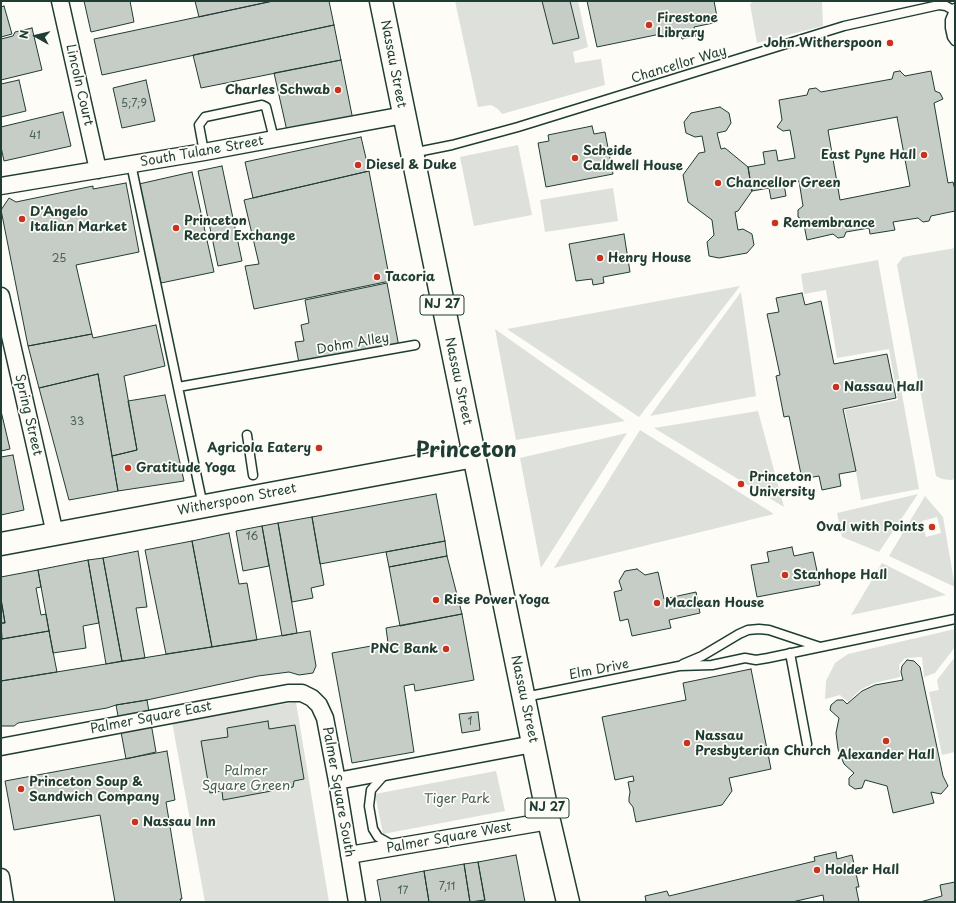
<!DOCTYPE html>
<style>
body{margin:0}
#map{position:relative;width:956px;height:903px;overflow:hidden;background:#fdfcf7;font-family:"Playpen Sans",sans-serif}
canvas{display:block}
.frame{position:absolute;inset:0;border:2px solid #1f3d34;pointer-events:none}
.north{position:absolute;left:16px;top:16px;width:40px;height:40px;-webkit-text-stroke:3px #fdfcf7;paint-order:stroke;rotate:278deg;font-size:11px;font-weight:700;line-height:16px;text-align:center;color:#1f3d34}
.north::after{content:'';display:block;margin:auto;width:14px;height:18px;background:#1f3d34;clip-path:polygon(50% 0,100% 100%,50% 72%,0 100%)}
</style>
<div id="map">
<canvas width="956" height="903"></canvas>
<div class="frame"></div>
<div class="north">N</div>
</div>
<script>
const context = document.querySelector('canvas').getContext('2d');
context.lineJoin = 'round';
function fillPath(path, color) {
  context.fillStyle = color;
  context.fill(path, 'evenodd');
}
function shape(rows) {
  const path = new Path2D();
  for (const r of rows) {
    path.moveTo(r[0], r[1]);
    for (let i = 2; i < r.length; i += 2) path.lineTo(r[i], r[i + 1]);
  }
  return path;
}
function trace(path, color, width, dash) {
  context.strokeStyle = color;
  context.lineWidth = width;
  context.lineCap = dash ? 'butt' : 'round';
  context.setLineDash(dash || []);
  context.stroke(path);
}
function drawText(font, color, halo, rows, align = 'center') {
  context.font = font + ' "Playpen Sans",sans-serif';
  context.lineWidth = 3.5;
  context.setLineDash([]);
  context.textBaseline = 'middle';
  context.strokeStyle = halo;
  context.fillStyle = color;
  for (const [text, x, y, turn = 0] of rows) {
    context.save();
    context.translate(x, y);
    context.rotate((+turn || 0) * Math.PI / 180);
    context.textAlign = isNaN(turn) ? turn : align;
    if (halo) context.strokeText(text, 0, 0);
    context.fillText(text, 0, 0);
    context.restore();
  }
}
fillPath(shape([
 [455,1,542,1,553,44,579,38,570,1,578,1,588,47,573,52,575,63,601,59,605,85,502,114,498,109,491,105,478,107],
 [753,1,822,1,823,26,757,43,750,4],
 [518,145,532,215,474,226,460,157],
 [613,188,618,221,545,232,540,200],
 [955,248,955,479,951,480,942,479,936,476,897,265,903,257],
 [878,260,919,489,861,500,845,410,898,400,889,349,837,358,826,290,804,294,801,274],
 [740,286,639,417,507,329],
 [741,292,756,396,650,416],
 [495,329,625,421,516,440],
 [758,411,784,507,654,428],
 [640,430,774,514,554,568],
 [627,433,541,568,520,458],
 [918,494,879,552,842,537,837,513],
 [925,496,943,517,955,587,889,556],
 [937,517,941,533,926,537,922,521],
 [882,563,946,595,851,615],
 [955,629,955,647,935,673,924,677,922,657,905,658,899,665,900,677,874,683,860,690,848,702,840,695,825,699,826,681,835,663,848,654],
 [955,657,955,752,942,755,929,692,939,690,937,680],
 [296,702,329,902,205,902,172,722],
 [496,771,505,811,383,834,375,794]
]), '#dde0db');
const building = shape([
 [84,1,130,1,134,22,91,32,84,1],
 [195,1,273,1,199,17,195,1],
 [273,1,329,1,334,25,102,75,94,39,273,1],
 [542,1,570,1,579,38,553,44,542,1],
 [587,1,714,1,718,22,694,27,696,36,682,39,680,30,597,47,587,1],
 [4,6,12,34,1,37,1,7,4,6],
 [334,25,341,60,201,88,193,55,334,25],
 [32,28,42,70,1,80,1,39,13,36,15,32,32,28],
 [341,60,353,120,287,131,274,73,341,60],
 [900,71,905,76,931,71,935,91,940,93,943,99,934,103,948,183,953,182,955,190,955,211,931,216,929,221,923,222,918,218,893,222,895,230,870,234,869,228,846,232,844,237,838,238,833,234,807,240,803,220,798,217,798,210,803,206,799,181,784,184,786,196,771,199,769,188,752,191,748,167,765,164,763,152,776,150,778,161,795,158,790,130,783,131,777,127,782,120,779,100,807,95,809,89,816,88,821,92,892,79,894,72,900,71],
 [897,117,910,186,840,200,828,130,897,117],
 [19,80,26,111,1,117,1,84,19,80],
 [146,80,155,121,122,128,113,88,146,80],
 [720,107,729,113,731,123,726,131,717,133,721,149,725,148,748,167,752,191,738,211,735,212,738,230,743,229,752,234,754,245,747,253,719,258,709,256,707,242,714,235,712,220,688,202,683,175,699,153,705,152,702,136,695,137,686,133,684,122,691,113,720,107],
 [63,112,71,146,4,161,1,147,1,127,63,112],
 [592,126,594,134,605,132,613,174,546,187,538,143,549,141,548,135,592,126],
 [361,137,369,171,253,198,245,162,361,137],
 [222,166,242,261,218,266,198,171,222,166],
 [369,171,390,281,254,309,245,266,259,264,244,200,369,171],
 [192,172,214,272,161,283,139,184,192,172],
 [126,183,139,252,76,265,92,334,28,346,1,210,9,198,16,202,93,186,93,189,126,183],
 [624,234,630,272,603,277,604,283,593,285,592,279,576,281,569,244,624,234],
 [387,283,399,347,299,363,295,342,304,341,301,325,309,323,305,300,387,283],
 [802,293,805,305,821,301,834,364,887,354,896,398,843,409,856,471,839,474,841,486,822,490,819,476,802,479,789,416,784,417,776,376,780,375,767,314,779,312,776,298,802,293],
 [156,325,165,366,124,376,137,450,112,456,98,374,39,388,28,346,92,334,93,338,156,325],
 [98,374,118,491,69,500,39,388,98,374],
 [165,395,184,481,118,491,112,456,137,450,128,401,165,395],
 [1,411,10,449,1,451,1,411],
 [13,455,24,510,1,515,1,457,13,455],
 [436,494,445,541,320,564,312,517,436,494],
 [312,517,324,585,311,588,313,598,292,602,278,523,312,517],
 [278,523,297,633,282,636,262,526,278,523],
 [262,526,269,566,243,571,236,531,262,526],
 [229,533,239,584,247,583,257,640,212,647,192,541,229,533],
 [192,541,212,647,166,654,145,550,192,541],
 [445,541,447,556,389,567,386,552,445,541],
 [792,547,794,556,813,552,820,585,757,597,751,565,769,562,767,552,792,547],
 [138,551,147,607,136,608,145,658,122,661,103,558,138,551],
 [447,556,462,614,400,626,389,567,447,556],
 [103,558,122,661,106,664,88,560,103,558],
 [88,560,99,623,83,626,86,648,53,653,38,570,88,560],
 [637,569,645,575,658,572,664,599,696,592,700,613,669,620,671,628,632,636,628,619,620,621,614,592,622,590,619,581,625,571,637,569],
 [38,570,41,587,36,588,41,615,46,614,49,631,2,639,1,623,5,623,1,599,1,577,38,570],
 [1,599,5,623,1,623,1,599],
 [462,614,474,680,415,691,414,684,404,686,414,752,352,763,332,653,388,643,386,628,462,614],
 [49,631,57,672,1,681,1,634,2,639,49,631],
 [310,631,316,666,313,673,299,675,289,672,258,676,147,700,116,705,107,708,18,723,14,726,1,726,1,681,310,631],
 [907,660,914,661,920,667,943,776,948,786,941,794,931,792,934,803,893,813,887,786,865,780,862,788,855,789,849,785,849,778,854,773,844,764,838,749,836,733,839,718,830,710,831,705,837,700,843,700,847,704,862,691,875,685,903,680,901,672,902,666,907,660],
 [751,669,771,769,729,778,732,791,722,805,636,822,633,807,629,802,629,798,630,792,628,782,634,781,633,776,615,780,602,717,686,700,683,683,751,669],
 [147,700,156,752,126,759,116,705,147,700],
 [478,712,480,730,462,733,459,714,478,712],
 [268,721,269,729,295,725,304,779,294,781,293,787,223,800,222,791,210,793,201,741,228,737,227,728,268,721],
 [167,751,175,800,166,802,182,899,180,899,181,902,115,902,100,815,14,830,5,781,167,751],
 [836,852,837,859,852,855,859,887,856,887,859,902,824,902,823,895,792,902,643,902,646,901,645,896,667,891,669,896,815,861,814,857,836,852],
 [516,855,525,902,485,902,478,862,516,855],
 [478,862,485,900,470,902,464,864,478,862],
 [464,864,470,902,429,902,424,871,464,864],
 [424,871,429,902,381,902,377,880,424,871],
 [955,882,955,902,920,902,942,896,940,885,955,882]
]);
fillPath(building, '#c6cdc7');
trace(building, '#1f3d34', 1);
const lane = shape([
 [955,8,950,20,950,28,952,37,955,41],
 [204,152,199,125,205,117,262,105,266,107,274,139],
 [412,153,452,145,518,127,844,26,939,5,946,6,953,10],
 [131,164,203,506],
 [178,387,415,345],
 [247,435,253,475],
 [790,653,807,744],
 [683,664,702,656,739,634,748,630,759,629,769,630,820,647],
 [525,697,679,666,712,665,745,658,756,660,768,658,955,619],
 [385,774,371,790,369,806,373,829,378,837,394,846]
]);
const street = shape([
 [60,1,98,170],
 [1,186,204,152,404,115],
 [1,296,55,534],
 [1,747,288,693,302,693,312,698,319,705,325,718,337,781,357,902],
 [337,781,533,744],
 [349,855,549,821],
 [1,877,5,902]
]);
const secondary = shape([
 [1,544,474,456]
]);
const primary = shape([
 [381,1,549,821,568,902]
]);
trace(lane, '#1f3d34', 11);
trace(street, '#1f3d34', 19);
trace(secondary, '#1f3d34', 25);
trace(primary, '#1f3d34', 25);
trace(lane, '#fdfcf7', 8);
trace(street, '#fdfcf7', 16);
trace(secondary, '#fdfcf7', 22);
trace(primary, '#fdfcf7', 22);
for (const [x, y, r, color] of [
 [649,25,4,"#c8321e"],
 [890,43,4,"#c8321e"],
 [338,90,4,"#c8321e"],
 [924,155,4,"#c8321e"],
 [575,158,4,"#c8321e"],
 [358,165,4,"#c8321e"],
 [718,183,4,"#c8321e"],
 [22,219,4,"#c8321e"],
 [775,223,4,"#c8321e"],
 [176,228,4,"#c8321e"],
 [600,258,4,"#c8321e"],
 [377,277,4,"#c8321e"],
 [836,387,4,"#c8321e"],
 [319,448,4,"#c8321e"],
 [128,468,4,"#c8321e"],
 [741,484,4,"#c8321e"],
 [932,527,4,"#c8321e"],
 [785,575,4,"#c8321e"],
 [436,600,4,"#c8321e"],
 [657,603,4,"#c8321e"],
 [446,649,4,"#c8321e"],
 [886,741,4,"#c8321e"],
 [687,743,4,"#c8321e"],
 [21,789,4,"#c8321e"],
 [135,822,4,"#c8321e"],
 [817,870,4,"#c8321e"]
]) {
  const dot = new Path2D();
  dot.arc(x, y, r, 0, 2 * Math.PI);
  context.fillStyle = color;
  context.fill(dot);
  trace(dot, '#fdfcf7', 1.5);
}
drawText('11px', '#496159', null, [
 ["5;7;9",134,104],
 ["41",35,136],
 ["25",59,259],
 ["33",77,422],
 ["16",252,537],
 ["1",470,722],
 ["7,11",447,887],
 ["17",403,891]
]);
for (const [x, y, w] of [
 [442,305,44],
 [547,808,44]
]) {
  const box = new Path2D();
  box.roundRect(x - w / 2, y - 10, w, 20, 3);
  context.fillStyle = '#fdfcf7';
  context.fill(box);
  trace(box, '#1f3d34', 1);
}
drawText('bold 12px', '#1f3d34', null, [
 ["NJ 27",442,305],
 ["NJ 27",547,808]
]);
drawText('bold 13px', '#1f3d34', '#fdfcf7', [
 ["Firestone",657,18],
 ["Library",657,33],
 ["John Witherspoon",882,43,"right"],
 ["Charles Schwab",330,90,"right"],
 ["Scheide",583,151],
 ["Caldwell House",583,166],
 ["East Pyne Hall",916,155,"right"],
 ["Diesel & Duke",366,165],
 ["Chancellor Green",726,183],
 ["D'Angelo",30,212],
 ["Italian Market",30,227],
 ["Princeton",184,221],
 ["Record Exchange",184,236],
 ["Remembrance",783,223],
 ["Henry House",608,258],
 ["Tacoria",385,277],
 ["Nassau Hall",844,387],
 ["Agricola Eatery",311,448,"right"],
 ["Gratitude Yoga",136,468],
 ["Princeton",749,477],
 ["University",749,492],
 ["Oval with Points",924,527,"right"],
 ["Stanhope Hall",793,575],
 ["Rise Power Yoga",444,600],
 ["Maclean House",665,603],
 ["PNC Bank",438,649,"right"],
 ["Nassau",695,736],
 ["Presbyterian Church",695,751],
 ["Alexander Hall",886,755,"center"],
 ["Princeton Soup &",29,782],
 ["Sandwich Company",29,797],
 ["Nassau Inn",143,822],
 ["Holder Hall",825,870]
], 'left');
drawText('13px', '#1f3d34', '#fdfcf7', [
 ["Nassau Street",393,64,79],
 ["Chancellor Way",679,65,-17],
 ["Lincoln Court",79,85,77],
 ["South Tulane Street",202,152,-10],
 ["Dohm Alley",353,344,-10],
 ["Nassau Street",458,381,78],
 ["Spring Street",28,415,77],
 ["Witherspoon Street",237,500,-11],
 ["Elm Drive",599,670,-11],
 ["Nassau Street",524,699,78],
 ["Palmer Square East",151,718,-11],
 ["Palmer Square South",338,792,80],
 ["Palmer Square West",449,838,-10]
]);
drawText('13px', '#455e55', '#fdfcf7', [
 ["Palmer",246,771],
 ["Square Green",246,786],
 ["Tiger Park",457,799]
]);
drawText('bold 21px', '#1f3d34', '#fdfcf7', [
 ["Princeton",466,451]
]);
</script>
